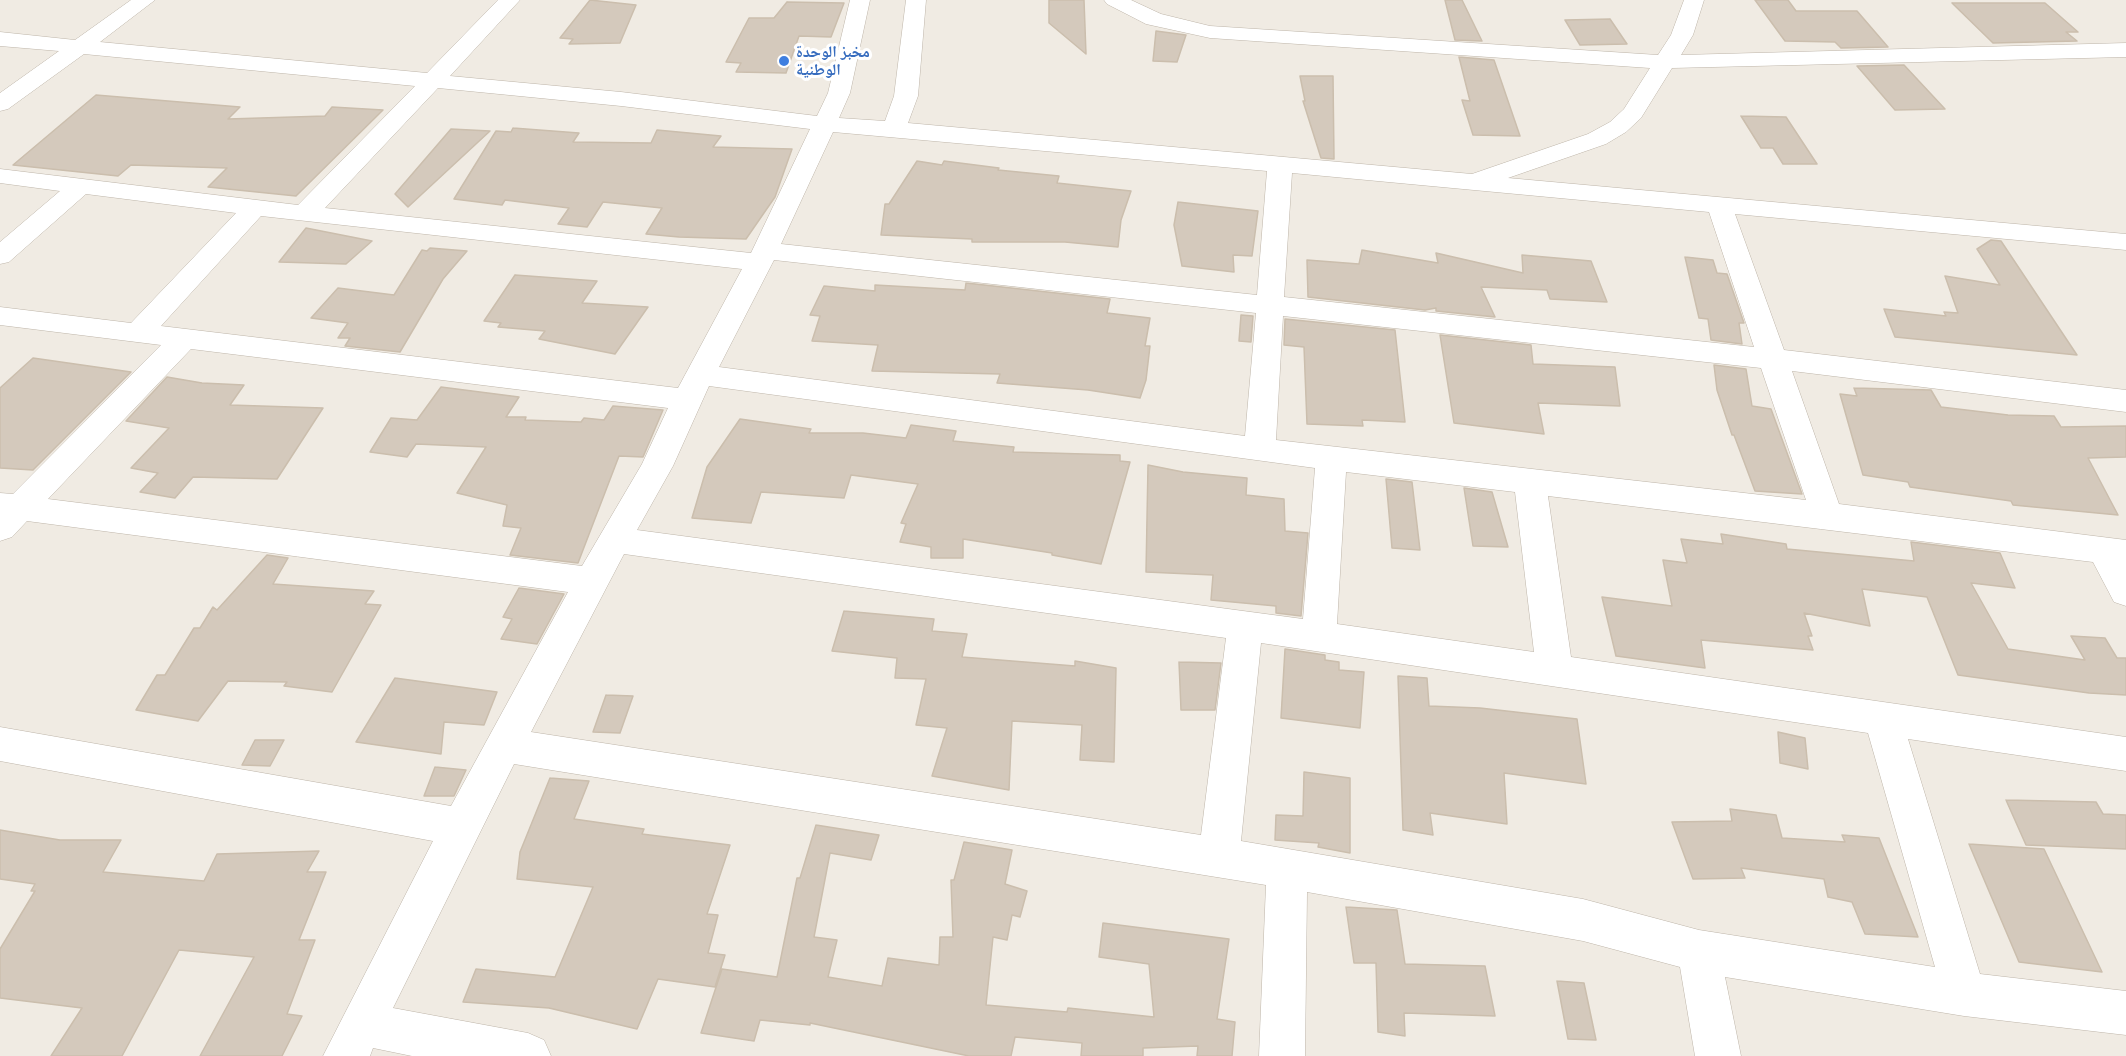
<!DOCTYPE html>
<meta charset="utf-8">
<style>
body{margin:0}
canvas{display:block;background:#f0ebe3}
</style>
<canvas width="2126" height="1056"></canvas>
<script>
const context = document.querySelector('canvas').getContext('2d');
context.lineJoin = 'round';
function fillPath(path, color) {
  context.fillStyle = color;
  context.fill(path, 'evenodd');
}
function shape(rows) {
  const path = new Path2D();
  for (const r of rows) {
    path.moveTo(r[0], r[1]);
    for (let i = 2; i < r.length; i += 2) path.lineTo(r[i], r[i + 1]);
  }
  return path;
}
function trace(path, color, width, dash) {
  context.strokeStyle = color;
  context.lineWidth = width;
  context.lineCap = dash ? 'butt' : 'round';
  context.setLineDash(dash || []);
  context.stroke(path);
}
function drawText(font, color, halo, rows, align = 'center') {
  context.font = font + ' Karla,"Noto Naskh Arabic",sans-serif';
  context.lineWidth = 6;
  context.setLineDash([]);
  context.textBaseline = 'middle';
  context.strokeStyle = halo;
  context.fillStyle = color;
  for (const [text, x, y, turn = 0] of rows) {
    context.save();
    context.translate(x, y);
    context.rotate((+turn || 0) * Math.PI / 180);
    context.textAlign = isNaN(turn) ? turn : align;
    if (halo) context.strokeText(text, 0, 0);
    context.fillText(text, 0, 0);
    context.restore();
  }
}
const building = shape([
 [590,0,636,5,620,43,569,44,573,39,560,38,590,0],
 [1049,0,1084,0,1086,54,1049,23,1049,0],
 [1445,0,1462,0,1482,41,1455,40,1445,0],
 [1755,0,1788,0,1796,11,1857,11,1888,47,1841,48,1835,42,1785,41,1755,0],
 [787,2,844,3,831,37,799,36,786,73,736,72,741,63,726,62,749,18,774,18,787,2],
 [1952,3,2045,3,2078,32,2066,32,2077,41,1993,43,1952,3],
 [1610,19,1627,44,1580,45,1565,20,1610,19],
 [1156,31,1186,35,1177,62,1153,61,1156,31],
 [1459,57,1494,60,1520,136,1473,135,1462,100,1470,101,1459,57],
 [1904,65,1945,109,1895,110,1857,66,1904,65],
 [1300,76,1333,76,1334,159,1321,158,1303,101,1305,101,1300,76],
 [96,95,240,107,228,119,325,116,332,107,383,110,296,196,208,187,227,168,131,165,118,176,13,165,96,95],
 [1741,116,1786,117,1817,164,1783,164,1773,148,1761,148,1741,116],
 [513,128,579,133,573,142,651,143,657,130,721,136,713,147,792,149,775,197,746,239,679,237,646,234,662,208,603,202,587,227,558,224,569,208,505,200,502,205,454,199,496,131,511,132,513,128],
 [451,129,490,131,408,207,395,194,451,129],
 [917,161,942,165,944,161,999,168,998,170,1059,176,1057,183,1131,191,1121,220,1118,247,1065,242,972,242,972,239,881,235,885,204,889,204,917,161],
 [1178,202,1258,211,1252,256,1233,255,1234,272,1182,266,1174,225,1178,202],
 [306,228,372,241,346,264,279,262,306,228],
 [1991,240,2001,241,2077,355,1895,337,1884,309,1946,316,1944,312,1958,313,1945,276,2000,285,1977,249,1991,240],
 [430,248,467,251,443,279,400,352,345,346,350,338,338,338,348,323,311,318,338,288,394,295,422,250,427,251,430,248],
 [1362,250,1438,263,1436,253,1523,273,1522,255,1591,261,1607,302,1550,299,1547,290,1481,287,1495,317,1436,311,1436,308,1425,310,1308,297,1307,260,1359,264,1362,250],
 [1685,257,1713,260,1717,273,1727,274,1744,323,1739,323,1742,344,1711,340,1708,319,1699,318,1685,257],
 [515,275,597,281,582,303,648,307,615,354,539,339,545,331,498,327,501,323,484,321,515,275],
 [966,283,1110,299,1107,313,1150,318,1145,346,1150,346,1146,380,1140,398,1088,390,997,383,1000,374,872,371,878,345,812,341,820,316,810,315,824,286,875,291,875,285,965,290,966,283],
 [1241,315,1253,316,1251,342,1239,341,1241,315],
 [1285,319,1395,330,1405,422,1362,420,1363,426,1307,424,1304,347,1284,345,1285,319],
 [1440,335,1531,345,1533,364,1615,367,1620,406,1538,403,1544,434,1454,423,1440,335],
 [33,358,131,372,33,470,0,468,0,388,33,358],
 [1714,365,1746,369,1752,406,1771,409,1802,494,1755,491,1734,435,1732,435,1717,390,1714,365],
 [167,377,202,383,244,385,230,405,323,408,277,479,193,477,175,498,140,492,158,473,131,468,169,428,126,421,167,377],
 [441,387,519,397,506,417,526,417,525,420,581,422,584,418,604,420,613,406,663,410,643,457,619,456,578,563,510,555,521,528,503,526,507,505,457,493,486,447,416,444,407,457,370,452,391,418,417,420,441,387],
 [1854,388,1931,390,1941,407,2008,415,2054,416,2061,427,2126,426,2126,457,2088,458,2118,515,2013,505,2011,501,1910,487,1908,482,1863,475,1840,394,1857,396,1854,388],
 [740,419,811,429,809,433,863,433,906,438,911,425,956,431,953,441,1014,447,1013,452,1120,455,1120,461,1130,462,1101,564,1052,555,1052,553,963,539,963,558,931,558,931,547,900,542,906,524,901,523,918,484,851,475,844,498,761,492,751,523,692,518,707,467,740,419],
 [1148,465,1183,472,1247,478,1246,495,1284,499,1285,531,1308,533,1301,616,1276,613,1276,606,1211,600,1213,575,1146,572,1148,465],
 [1386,479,1412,482,1420,550,1392,548,1386,479],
 [1464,488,1492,492,1508,547,1473,546,1464,488],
 [1721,534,1786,544,1787,549,1914,561,1911,542,2000,553,2015,588,1971,583,2008,649,2085,660,2071,636,2105,638,2117,658,2126,658,2126,695,2089,693,1958,675,1927,597,1862,589,1870,626,1804,613,1812,636,1808,636,1813,650,1701,640,1705,668,1616,656,1602,597,1672,606,1663,560,1687,563,1681,539,1723,544,1721,534],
 [267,555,288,558,273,584,374,591,365,604,381,605,332,692,284,686,287,682,228,681,198,721,136,710,157,675,165,675,194,628,200,628,213,607,217,610,267,555],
 [519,588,564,594,537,644,501,639,512,619,503,617,519,588],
 [844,611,934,619,932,631,967,634,962,657,1075,666,1075,661,1116,668,1114,762,1080,760,1082,725,1012,721,1009,790,932,776,947,728,916,725,926,679,895,678,897,658,832,651,844,611],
 [1285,649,1325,655,1325,660,1339,662,1339,670,1364,672,1360,728,1281,718,1285,649],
 [1179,662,1221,663,1215,710,1181,710,1179,662],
 [1398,676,1427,678,1429,706,1480,708,1577,719,1586,784,1504,773,1507,824,1430,813,1433,835,1403,830,1398,676],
 [395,678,497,692,484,725,444,722,441,754,356,742,395,678],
 [606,695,633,696,620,733,593,732,606,695],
 [1778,732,1805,738,1808,769,1780,763,1778,732],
 [255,740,284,740,270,766,242,765,255,740],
 [435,767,466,770,454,796,424,796,435,767],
 [1304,772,1350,778,1350,853,1318,847,1319,843,1275,840,1276,815,1303,816,1304,772],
 [550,778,589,781,574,819,644,829,642,834,730,845,707,914,718,915,708,953,725,955,715,987,658,979,637,1029,549,1008,463,1002,476,969,555,977,593,887,517,879,520,852,550,778],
 [2006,800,2096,802,2103,814,2126,815,2126,849,2026,845,2006,800],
 [1730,809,1776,815,1782,838,1845,842,1842,835,1879,838,1918,937,1865,934,1852,902,1828,897,1824,879,1741,868,1745,878,1693,879,1672,822,1732,821,1730,809],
 [816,825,879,835,871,860,830,853,814,937,837,940,828,977,882,986,888,958,939,965,940,937,953,937,951,880,954,880,964,842,1012,850,1005,884,1027,891,1020,917,1012,915,1007,940,993,937,986,1005,1067,1012,1068,1008,1154,1017,1149,964,1099,957,1103,923,1229,939,1217,1019,1235,1022,1232,1056,1197,1056,1198,1046,1143,1048,1143,1056,1081,1056,1082,1043,1015,1037,1011,1056,969,1056,810,1023,810,1025,760,1020,754,1041,701,1033,722,969,777,977,797,878,800,878,816,825],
 [0,830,60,840,121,840,103,872,204,881,217,854,319,851,307,872,326,872,299,940,315,940,287,1014,302,1016,282,1056,200,1056,254,957,179,950,122,1056,51,1056,82,1008,0,998,0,949,35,891,31,891,35,884,0,879,0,830],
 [1969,844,2044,849,2102,972,2019,962,1969,844],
 [1346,907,1397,910,1405,964,1485,966,1495,1016,1404,1013,1405,1036,1378,1032,1376,963,1354,963,1346,907],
 [1557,981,1584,983,1596,1040,1568,1039,1557,981]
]);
fillPath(building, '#d4c9bc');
trace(building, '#cbbead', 1.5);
const minor = shape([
 [131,0,155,0,100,42,427,73,498,0,520,0,450,76,621,92,817,116,828,93,850,0,870,0,850,93,839,118,885,121,894,96,906,0,926,0,918,96,908,123,1472,174,1588,134,1610,122,1624,109,1650,68,1210,38,1146,24,1107,4,1104,0,1131,0,1161,14,1210,26,1658,55,1671,35,1684,0,1704,0,1693,35,1681,55,2126,43,2126,57,1672,68,1641,118,1626,132,1606,144,1508,178,2126,234,2126,250,1735,214,1784,350,2126,390,2126,412,1792,371,1839,504,2126,540,2126,606,2114,602,2093,562,1548,496,1571,657,2126,737,2126,771,1908,739,1980,974,2126,991,2126,1035,1964,1016,1725,977,1741,1056,1695,1056,1680,967,1583,941,1307,892,1305,1056,1259,1056,1266,885,514,764,393,1008,528,1033,544,1040,551,1056,412,1056,373,1048,370,1056,323,1056,433,841,0,761,0,727,451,806,568,592,27,521,12,537,0,541,0,493,13,494,161,345,0,325,0,307,131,323,236,213,86,194,9,262,0,264,0,242,60,191,0,183,0,169,298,205,415,86,84,54,8,109,0,111,0,93,59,51,0,46,0,32,75,40,131,0],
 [438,88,621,106,810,129,751,253,325,208,438,88],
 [833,132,1267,171,1257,295,781,244,833,132],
 [1292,173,1709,212,1754,347,1284,297,1292,173],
 [261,216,742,269,678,388,161,326,261,216],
 [774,260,1256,313,1245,436,719,367,774,260],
 [1283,316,1761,368,1806,500,1276,440,1283,316],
 [191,349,668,408,642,464,582,566,48,499,191,349],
 [709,386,1315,468,1303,619,637,530,673,466,709,386],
 [1346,472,1515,492,1534,652,1337,624,1346,472],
 [624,554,1226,638,1201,835,531,732,624,554],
 [1261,643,1868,733,1935,967,1699,930,1583,899,1241,841,1261,643]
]);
trace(minor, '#beb5a9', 1);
fillPath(minor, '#fff');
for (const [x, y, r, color] of [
 [784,61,6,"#3f7fe0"]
]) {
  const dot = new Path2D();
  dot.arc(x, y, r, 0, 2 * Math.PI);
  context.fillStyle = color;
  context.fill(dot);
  trace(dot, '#fff', 2);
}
drawText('bold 16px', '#366cbe', '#fff', [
 ["مخبز الوحدة",796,52],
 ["الوطنية",796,70]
], 'left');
</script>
